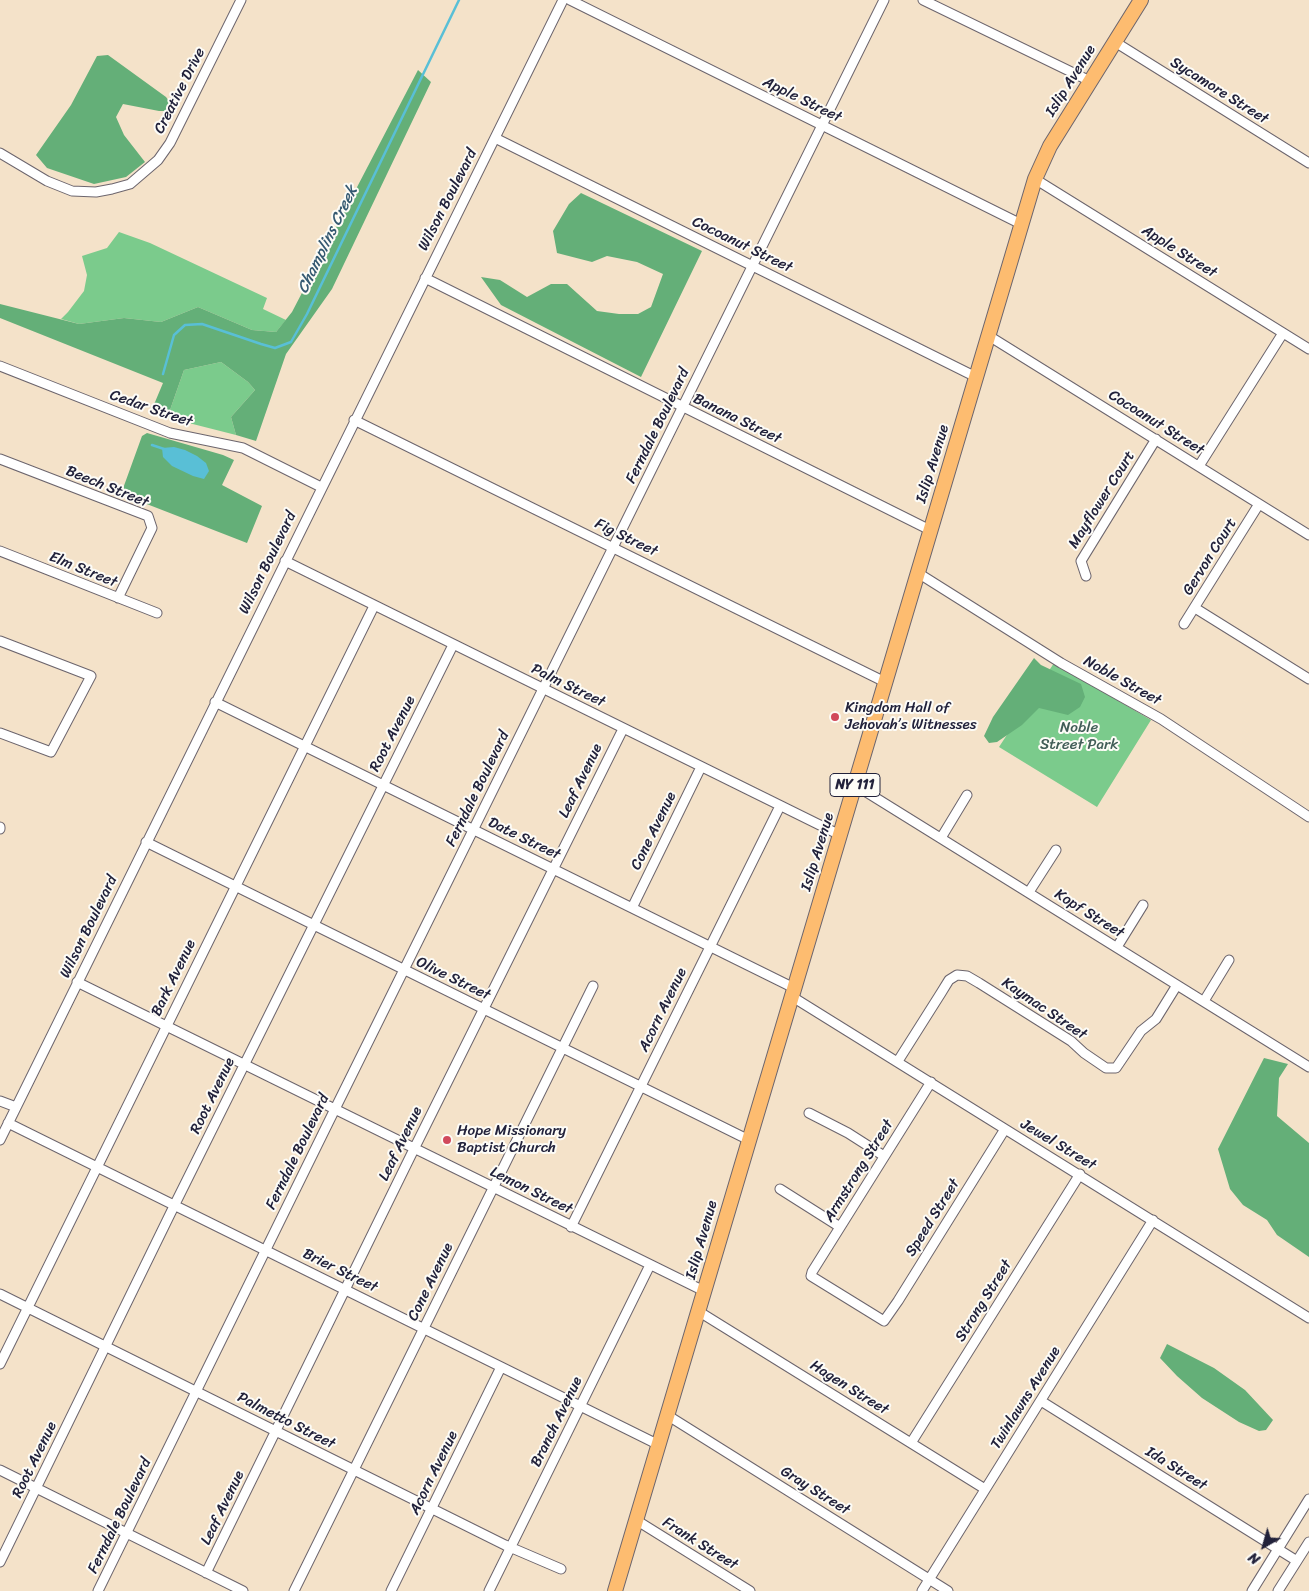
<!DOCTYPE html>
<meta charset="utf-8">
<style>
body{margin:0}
#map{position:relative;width:1309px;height:1591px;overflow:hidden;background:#f4e2c9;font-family:Sriracha,sans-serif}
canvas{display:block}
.north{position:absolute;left:1239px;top:1521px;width:50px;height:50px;-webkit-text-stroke:4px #fdfcf7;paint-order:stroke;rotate:218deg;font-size:14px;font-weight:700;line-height:20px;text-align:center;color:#22223b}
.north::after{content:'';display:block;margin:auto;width:18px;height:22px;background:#22223b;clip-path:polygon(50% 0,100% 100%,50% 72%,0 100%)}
</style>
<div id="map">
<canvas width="1309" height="1591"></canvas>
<div class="north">N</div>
</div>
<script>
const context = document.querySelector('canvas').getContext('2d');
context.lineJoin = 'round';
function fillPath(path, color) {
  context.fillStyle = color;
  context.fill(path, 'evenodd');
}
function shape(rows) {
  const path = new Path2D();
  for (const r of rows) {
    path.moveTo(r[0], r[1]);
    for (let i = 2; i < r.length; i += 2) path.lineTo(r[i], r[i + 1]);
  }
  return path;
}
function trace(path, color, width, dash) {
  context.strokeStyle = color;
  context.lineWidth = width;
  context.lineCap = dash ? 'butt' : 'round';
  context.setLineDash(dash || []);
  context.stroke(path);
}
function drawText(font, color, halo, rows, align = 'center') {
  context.font = font + ' Sriracha,sans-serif';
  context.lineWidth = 4;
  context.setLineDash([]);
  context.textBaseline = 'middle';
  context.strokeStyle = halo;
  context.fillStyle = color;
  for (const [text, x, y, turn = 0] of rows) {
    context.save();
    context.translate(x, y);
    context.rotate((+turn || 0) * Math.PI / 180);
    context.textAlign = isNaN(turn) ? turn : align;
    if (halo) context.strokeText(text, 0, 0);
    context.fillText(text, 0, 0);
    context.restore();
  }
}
fillPath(shape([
 [119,232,150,243,267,298,263,309,286,320,276,332,252,330,198,307,161,322,124,318,79,324,61,319,68,312,84,291,87,275,82,256,107,248],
 [221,362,248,382,255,390,231,417,236,435,177,420,170,410,184,370],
 [1054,663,1151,720,1097,807,999,747]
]), '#7bcb8c');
fillPath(shape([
 [108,55,166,97,176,111,159,111,123,104,116,117,124,135,145,162,126,177,94,184,47,168,36,155,71,105,97,56],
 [418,70,431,82,332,289,286,354,256,441,236,435,231,417,255,390,248,382,221,362,184,370,170,410,177,420,150,414,163,383,0,318,0,304,79,324,124,318,161,322,198,307,252,330,276,332,292,312],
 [581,193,702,251,641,377,501,305,481,277,500,280,527,297,551,284,567,284,597,311,619,314,638,314,651,307,663,274,637,262,607,256,592,262,557,253,553,231,569,204],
 [147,433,223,455,234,460,222,485,262,506,247,543,121,494,142,436],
 [1034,658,1041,665,1081,684,1085,697,1080,707,1068,715,1039,708,1022,725,997,742,989,743,984,736,993,717],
 [1264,1058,1288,1064,1279,1078,1277,1116,1309,1143,1309,1257,1277,1235,1267,1220,1243,1205,1230,1189,1218,1149],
 [1167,1344,1214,1368,1245,1390,1273,1420,1266,1430,1259,1431,1239,1422,1202,1398,1177,1376,1160,1358]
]), '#64af78');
fillPath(shape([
 [174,447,185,450,197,456,206,463,209,471,204,479,193,476,172,466,163,457,162,448]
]), '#59bfd6');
trace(shape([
 [163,374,174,335,185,325,202,324,261,344,275,348,291,342,307,314,459,0],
 [152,445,164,449]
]), '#59bfd6', 2.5);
const minor = shape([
 [570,0,1021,224],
 [923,0,1090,81],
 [1115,42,1309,163],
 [495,138,976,377],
 [0,153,47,181,72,191,96,192,112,189,130,184,158,160,170,143,241,0],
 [1035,179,1309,349],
 [425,278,930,530],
 [989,336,1309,535],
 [0,366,170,433,243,448,321,487],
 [354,420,885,682],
 [0,459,148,516,152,528,118,598],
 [1199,466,1283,333],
 [0,551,157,613],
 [285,561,840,835],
 [918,573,1061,663,1161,719,1309,817],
 [1086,576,1081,561,1156,439],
 [1195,608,1309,679],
 [1184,624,1259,504],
 [0,641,91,676,51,752,0,733],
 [215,702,794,988],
 [855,785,1309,1067],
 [0,827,0,829],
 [941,838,967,795],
 [146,842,749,1140],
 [1029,892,1056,850],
 [632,908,701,767],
 [1117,947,1143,905],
 [77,982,704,1291],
 [791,996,1309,1318],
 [1204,1001,1229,960],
 [898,1061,941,993,949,980,957,975,967,976,979,983,1071,1041,1084,1053,1106,1068,1116,1068,1141,1031,1156,1019,1177,985],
 [931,1082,812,1272,811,1276,884,1321,898,1301,1005,1129],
 [0,1101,16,1107],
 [809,1113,848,1133,884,1156],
 [8,1123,659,1445],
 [0,1140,563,0],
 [780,1189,840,1227],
 [571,1227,780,806],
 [0,1294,505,1545,561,1569],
 [698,1311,985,1489],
 [0,1364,374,606],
 [1041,1401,1297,1561],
 [667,1415,948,1591],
 [911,1443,1080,1174],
 [0,1470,243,1591],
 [636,1520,750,1591],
 [0,1562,177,1200,453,645],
 [206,1573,414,1149,623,729],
 [98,1591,334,1111,884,0],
 [294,1591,593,986],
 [391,1591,501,1367],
 [489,1591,650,1265],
 [922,1591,1153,1220],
 [1252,1591,1309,1499],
 [1278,1591,1309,1542]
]);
const primary = shape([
 [615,1591,1035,179,1050,146,1141,0]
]);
trace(minor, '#6c656d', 11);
trace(primary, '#6c656d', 16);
trace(minor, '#fff', 9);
trace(primary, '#fdbc70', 14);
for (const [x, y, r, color] of [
 [835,717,5,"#d1495b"],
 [447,1140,5,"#d1495b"]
]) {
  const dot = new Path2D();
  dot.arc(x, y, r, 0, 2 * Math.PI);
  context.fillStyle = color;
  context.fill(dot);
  trace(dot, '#fdfcf7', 2);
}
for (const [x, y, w] of [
 [855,785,50]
]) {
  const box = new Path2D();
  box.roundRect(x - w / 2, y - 11.5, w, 23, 4);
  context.fillStyle = '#fdfcf7';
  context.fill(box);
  trace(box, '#22223b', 1);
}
drawText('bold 14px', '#22223b', null, [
 ["NY 111",855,785]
]);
drawText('15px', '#22223b', '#fdfcf7', [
 ["Islip Avenue",1071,81,-58],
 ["Creative Drive",180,91,-63],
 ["Sycamore Street",1219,91,32],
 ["Apple Street",802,100,26],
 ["Wilson Boulevard",448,200,-63],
 ["Cocoanut Street",742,245,26],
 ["Apple Street",1179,252,32],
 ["Cedar Street",151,409,19],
 ["Banana Street",737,419,26],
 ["Cocoanut Street",1156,423,32],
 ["Ferndale Boulevard",658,426,-64],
 ["Islip Avenue",933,464,-73],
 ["Beech Street",107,487,22],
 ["Mayflower Court",1102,500,-58],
 ["Fig Street",626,538,26],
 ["Gervon Court",1210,557,-58],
 ["Wilson Boulevard",268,563,-64],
 ["Elm Street",83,570,22],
 ["Noble Street",1122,681,29],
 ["Palm Street",568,686,26],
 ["Root Avenue",393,734,-63],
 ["Leaf Avenue",581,781,-64],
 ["Ferndale Boulevard",478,789,-64],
 ["Cone Avenue",654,831,-64],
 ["Date Street",524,839,26],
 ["Islip Avenue",818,852,-73],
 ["Kopf Street",1089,914,32],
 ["Wilson Boulevard",89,927,-64],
 ["Bark Avenue",174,978,-64],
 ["Olive Street",453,979,26],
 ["Kaymac Street",1044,1009,34],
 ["Acorn Avenue",663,1010,-64],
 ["Root Avenue",213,1096,-64],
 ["Leaf Avenue",401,1144,-64],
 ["Jewel Street",1058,1145,31],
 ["Ferndale Boulevard",298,1152,-64],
 ["Armstrong Street",859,1171,-58],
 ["Lemon Street",531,1191,26],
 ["Speed Street",933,1218,-58],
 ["Islip Avenue",702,1240,-74],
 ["Brier Street",340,1271,26],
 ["Cone Avenue",431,1282,-64],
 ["Strong Street",984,1301,-58],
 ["Hagen Street",849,1388,32],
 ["Twinlawns Avenue",1026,1398,-58],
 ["Palmetto Street",286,1421,27],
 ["Branch Avenue",557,1422,-64],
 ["Root Avenue",35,1460,-64],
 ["Ida Street",1176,1469,32],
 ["Acorn Avenue",434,1473,-64],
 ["Gray Street",815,1491,32],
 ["Leaf Avenue",223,1508,-64],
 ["Ferndale Boulevard",120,1516,-64],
 ["Frank Street",700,1544,32]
]);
drawText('15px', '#22223b', '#fdfcf7', [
 ["Kingdom Hall of",845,708],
 ["Jehovah’s Witnesses",845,725],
 ["Hope Missionary",457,1131],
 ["Baptist Church",457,1148]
], 'left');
drawText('15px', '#415d57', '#fdfcf7', [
 ["Noble",1079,728],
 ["Street Park",1079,745]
]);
drawText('italic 16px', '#355971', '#fdfcf7', [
 ["Champlins Creek",328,240,-64]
]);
</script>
